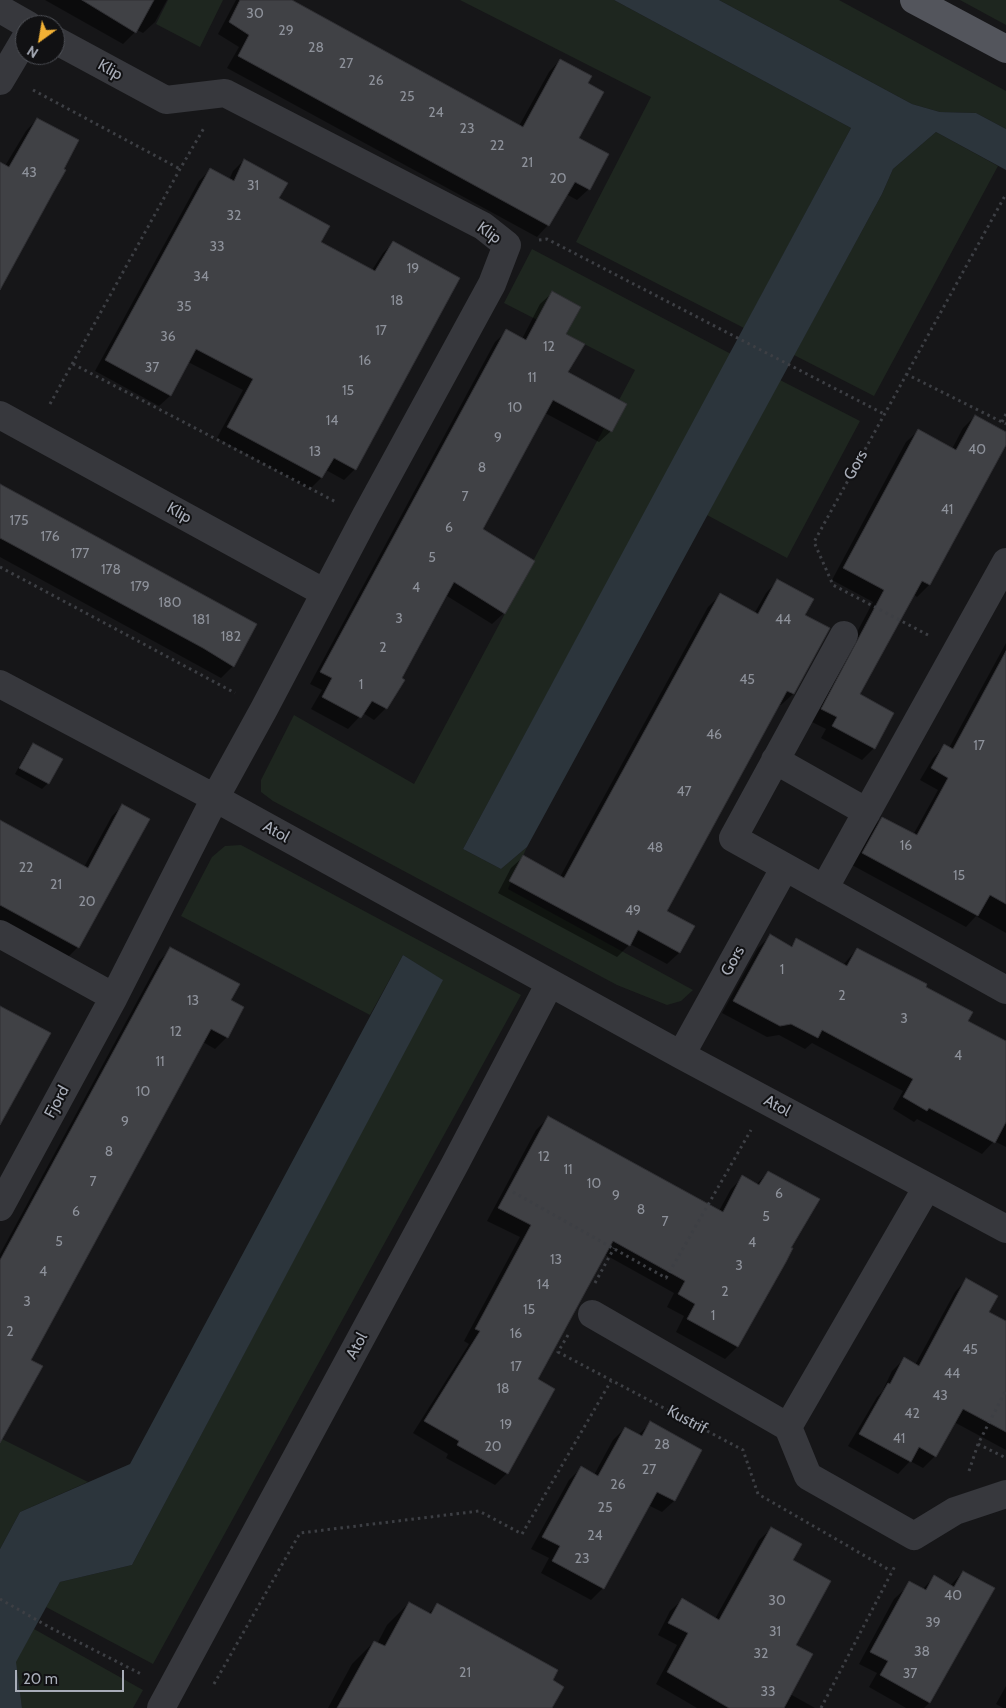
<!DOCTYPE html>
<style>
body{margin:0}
#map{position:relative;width:1006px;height:1708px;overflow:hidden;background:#161618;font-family:Cabin,sans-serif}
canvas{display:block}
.north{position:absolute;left:15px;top:15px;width:50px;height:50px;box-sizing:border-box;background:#111113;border:1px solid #4d4f55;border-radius:50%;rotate:212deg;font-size:14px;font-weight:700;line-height:20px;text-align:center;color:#a8adb8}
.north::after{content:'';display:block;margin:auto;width:18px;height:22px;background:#f2b134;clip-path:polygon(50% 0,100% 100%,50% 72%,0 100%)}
.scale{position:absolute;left:15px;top:1670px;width:109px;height:22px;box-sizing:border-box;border:2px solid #a8adb8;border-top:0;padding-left:6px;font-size:15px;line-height:18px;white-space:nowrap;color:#a8adb8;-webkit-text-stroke:4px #111113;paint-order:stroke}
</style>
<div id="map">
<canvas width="1006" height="1708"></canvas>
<div class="north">N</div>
<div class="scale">20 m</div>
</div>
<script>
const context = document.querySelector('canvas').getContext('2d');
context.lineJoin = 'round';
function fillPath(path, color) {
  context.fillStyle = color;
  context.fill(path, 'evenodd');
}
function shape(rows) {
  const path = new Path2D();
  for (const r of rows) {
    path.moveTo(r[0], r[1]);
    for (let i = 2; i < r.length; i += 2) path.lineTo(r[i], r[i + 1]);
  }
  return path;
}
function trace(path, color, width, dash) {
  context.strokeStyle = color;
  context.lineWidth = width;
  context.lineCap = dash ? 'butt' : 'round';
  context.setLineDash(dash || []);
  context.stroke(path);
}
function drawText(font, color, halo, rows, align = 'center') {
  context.font = font + ' Cabin,sans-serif';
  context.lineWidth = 4;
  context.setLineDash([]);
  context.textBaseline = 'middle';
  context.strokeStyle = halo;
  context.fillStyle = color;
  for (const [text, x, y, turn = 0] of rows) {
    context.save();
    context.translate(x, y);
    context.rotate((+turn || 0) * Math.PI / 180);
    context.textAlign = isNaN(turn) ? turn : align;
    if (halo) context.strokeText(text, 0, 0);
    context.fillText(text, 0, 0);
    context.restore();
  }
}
fillPath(shape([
 [168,0,223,0,200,47,156,24],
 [460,0,614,0,851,128,744,328,576,242,651,97],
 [719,0,839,0,1006,91,1006,129,976,113,940,112,912,104],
 [960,0,1006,0,1006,25],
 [936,132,998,166,874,396,794,355,882,194,893,169],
 [532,249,731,354,463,849,501,869,527,847,508,889,693,990,681,1001,667,1005,617,985,273,801,261,792,261,780,294,715,414,784,635,370,504,303],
 [780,380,860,421,787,558,707,515],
 [241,845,521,995,153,1664,46,1607,60,1582,132,1565,442,980,403,955,370,1015,181,916,212,857,225,846],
 [0,1438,88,1482,20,1512,0,1549],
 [34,1629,143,1690,133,1708,22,1708,15,1662]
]), '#1e261f');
fillPath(shape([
 [614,0,719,0,912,104,940,112,976,113,1006,129,1006,170,936,132,893,169,882,194,527,847,501,869,463,849,851,128],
 [403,955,443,980,132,1565,60,1582,16,1662,22,1708,0,1708,0,1549,20,1512,130,1464]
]), '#2c353c');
fillPath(shape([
 [45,0,167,0,155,22,143,33,137,30,123,44],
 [236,0,288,0,519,126,549,72,560,60,586,83,578,139,589,189,577,200,566,194,548,225,537,237,227,68,239,47,218,34],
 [37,119,0,287,0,163,5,166,26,131],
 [244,160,277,199,320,243,372,270,383,253,394,242,355,469,344,480,326,470,321,478,310,489,217,438,243,390,188,362,170,396,159,406,95,371,199,181,210,170,229,180,233,171],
 [552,293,564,334,566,373,611,431,599,442,545,413,482,529,504,613,492,624,447,596,386,708,374,720,363,713,348,729,311,709,322,690,310,684,495,342,507,331,522,339,540,304],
 [975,416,1006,433,1006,442,929,585,917,597,913,594,858,694,874,748,862,760,821,738,826,729,810,721,873,602,832,580,906,442,918,431,952,449,963,428],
 [0,485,233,666,221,678,0,557],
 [777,581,804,615,828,628,793,694,781,705,778,704,665,912,693,927,679,953,667,964,630,944,617,957,498,893,511,868,523,857,560,877,708,607,720,595,754,614,766,593],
 [1006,643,1006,933,976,916,966,927,852,865,871,830,882,818,913,835,938,790,920,780,933,758,944,746,949,748],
 [33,745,48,783,42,789,15,774,28,750],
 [123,805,149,819,78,947,67,958,0,922,0,822,84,867,112,816],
 [770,936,790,947,797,940,843,965,857,949,924,988,967,1021,1006,1043,1006,1147,994,1141,982,1154,917,1119,914,1122,893,1109,903,1091,812,1043,805,1049,779,1035,767,1037,722,1013,758,948],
 [171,949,229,1001,227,1037,215,1049,203,1042,30,1360,0,1428,0,1254,159,961],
 [548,1118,719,1211,731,1189,743,1177,756,1185,768,1172,790,1248,737,1347,725,1359,676,1332,684,1316,667,1307,674,1293,604,1254,536,1380,507,1473,495,1485,446,1458,448,1454,413,1433,469,1344,464,1341,520,1237,487,1221,536,1130],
 [966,1280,987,1312,1006,1322,1006,1450,954,1422,935,1456,923,1468,910,1461,898,1474,848,1446,877,1397,882,1392,892,1371,904,1359,915,1365,955,1292],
 [651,1423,700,1450,674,1501,662,1512,648,1505,603,1588,591,1600,541,1573,549,1558,531,1549,569,1480,581,1468,594,1475,613,1440,625,1428,638,1435],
 [771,1529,792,1561,795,1645,790,1694,815,1708,697,1708,656,1684,677,1645,658,1635,670,1611,682,1600,715,1619,759,1540],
 [963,1572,993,1588,929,1703,924,1708,906,1708,869,1687,877,1673,859,1664,894,1599,907,1587,922,1590,934,1577,950,1586],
 [409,1603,428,1614,437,1605,551,1708,328,1708,352,1664,374,1642,377,1644,387,1625],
 [1006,1686,1006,1708,1003,1708,996,1704]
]), '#0007');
const building = shape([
 [82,0,154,0,136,33,82,0],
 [240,0,292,0,523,127,560,59,592,76,588,83,604,92,579,138,609,154,590,190,575,182,549,226,238,56,249,35,229,22,240,0],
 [37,118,79,140,64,169,66,170,54,191,0,290,0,162,9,167,37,118],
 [244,159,288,183,279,198,330,226,321,242,375,271,393,241,460,278,356,470,334,458,322,478,227,427,253,379,196,349,171,396,105,360,210,168,234,181,244,159],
 [552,291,581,307,566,334,585,344,568,372,627,404,612,432,553,400,483,529,535,561,505,614,454,582,402,678,405,680,387,709,372,701,361,718,322,697,332,678,320,672,506,329,526,340,552,291],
 [975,415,1006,432,1006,445,930,585,922,581,860,694,894,713,875,749,832,726,837,717,821,709,884,590,843,568,918,429,956,450,975,415],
 [0,484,257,624,234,667,203,648,0,538,0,484],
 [777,579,814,599,805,615,830,628,794,694,787,691,667,911,695,926,680,953,638,930,630,946,509,881,523,855,564,878,720,593,758,614,777,579],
 [1006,651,1006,904,990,895,978,916,862,853,882,817,917,835,948,778,931,768,944,744,953,749,1006,651],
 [33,743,63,759,49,784,19,768,33,743],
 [122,804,150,819,79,948,0,905,0,820,88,868,122,804],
 [770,934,792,947,796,938,847,966,857,948,927,984,926,987,973,1012,968,1021,1006,1041,1006,1122,995,1143,929,1108,927,1111,903,1097,913,1079,822,1030,818,1038,791,1024,780,1026,733,1001,770,934],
 [170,947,240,984,231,1000,244,1007,228,1038,211,1029,31,1360,43,1366,0,1443,0,1260,170,947],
 [0,1006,51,1033,0,1125,0,1006],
 [548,1116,723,1212,742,1175,759,1185,768,1171,820,1199,791,1248,793,1248,786,1262,738,1347,687,1319,695,1304,678,1294,685,1281,613,1241,538,1379,555,1389,508,1474,457,1445,459,1441,424,1421,480,1331,475,1329,531,1225,498,1208,548,1116],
 [966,1278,998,1296,989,1312,1006,1321,1006,1432,963,1409,936,1457,919,1447,911,1462,859,1434,888,1383,890,1384,904,1357,919,1366,966,1278],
 [650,1421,702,1450,675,1501,657,1492,604,1589,552,1561,560,1546,542,1537,581,1466,598,1476,625,1427,642,1436,650,1421],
 [771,1527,802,1544,793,1560,831,1581,796,1645,813,1654,784,1708,729,1708,667,1672,688,1633,668,1623,682,1598,719,1620,771,1527],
 [963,1571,995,1588,930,1703,880,1675,888,1661,870,1652,909,1581,926,1590,934,1575,954,1587,963,1571],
 [409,1602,431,1614,437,1603,558,1670,553,1680,564,1687,552,1708,337,1708,374,1641,385,1646,409,1602]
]);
fillPath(building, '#404145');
trace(building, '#303034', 1);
trace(shape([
 [33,90,180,169],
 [539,240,547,239,884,414],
 [73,364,336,502],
 [906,374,1006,424],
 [50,404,180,169,204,128],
 [1002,422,1006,414],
 [0,567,235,693],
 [928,635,833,585,814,542,1006,194],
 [513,1192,666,1278,751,1130],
 [595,1283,614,1248],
 [568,1335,558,1352,743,1450,758,1494,891,1571],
 [978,1444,1006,1458],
 [969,1471,978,1444,1006,1390],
 [0,1599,49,1627,143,1675],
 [214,1684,300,1533,479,1511,522,1534,611,1381],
 [821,1708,896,1564]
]), '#3d3f44', 3, [2.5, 4]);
trace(shape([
 [0,9,28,25],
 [0,81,25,39],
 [0,415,325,593],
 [844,635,733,838,1006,990],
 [0,684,215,798,681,1055,1006,1229],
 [775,760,867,812],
 [824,889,1006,562],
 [0,934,114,997],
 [681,1055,785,867],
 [0,1207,114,997,215,798,264,709,365,517,492,284,507,245,483,226,225,93,166,100,55,40],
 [592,1314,788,1427,808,1476,914,1536,955,1511,1006,1494],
 [788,1427,927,1187],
 [161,1708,455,1164,550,983]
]), '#37383d', 28);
trace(shape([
 [914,0,1006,49]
]), '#53555c', 28);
drawText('14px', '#8e929b', null, [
 ["30",255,14],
 ["29",286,31],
 ["28",316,48],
 ["27",346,64],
 ["26",376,81],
 ["25",407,97],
 ["24",436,113],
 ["23",467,129],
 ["22",497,146],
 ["21",527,163],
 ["43",29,173],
 ["20",558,179],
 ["31",253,186],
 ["32",234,216],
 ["33",217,247],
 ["19",413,269],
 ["34",201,277],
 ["18",397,301],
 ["35",184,307],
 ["17",381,331],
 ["36",168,337],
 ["12",549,347],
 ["16",365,361],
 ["37",152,368],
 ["11",532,378],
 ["15",348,391],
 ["10",515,408],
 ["14",332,421],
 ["9",498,438],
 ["40",977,450],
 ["13",315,452],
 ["8",482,468],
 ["7",465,497],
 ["41",947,510],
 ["175",19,521],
 ["6",449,528],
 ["176",50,537],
 ["177",80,554],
 ["5",432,558],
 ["178",111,570],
 ["179",140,587],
 ["4",416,588],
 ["180",170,603],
 ["3",399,619],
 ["181",201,620],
 ["44",783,620],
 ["182",231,637],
 ["2",383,648],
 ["45",747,680],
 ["1",361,685],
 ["46",714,735],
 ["17",979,746],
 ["47",684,792],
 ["16",906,846],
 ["48",655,848],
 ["22",26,868],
 ["15",959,876],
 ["21",56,885],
 ["20",87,902],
 ["49",633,911],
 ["1",782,970],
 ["2",842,996],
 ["13",193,1001],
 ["3",904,1019],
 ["12",176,1032],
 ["4",958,1056],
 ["11",160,1062],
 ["10",143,1092],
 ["9",125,1122],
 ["8",109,1152],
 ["12",544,1157],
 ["11",568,1170],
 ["7",93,1182],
 ["10",594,1184],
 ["6",779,1194],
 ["9",616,1196],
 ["8",641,1210],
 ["6",76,1212],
 ["5",766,1217],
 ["7",665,1222],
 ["5",59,1242],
 ["4",752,1243],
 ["13",556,1260],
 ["3",739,1266],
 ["4",43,1272],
 ["14",543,1285],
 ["2",725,1292],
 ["3",27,1302],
 ["15",529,1310],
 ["1",713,1316],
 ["2",10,1332],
 ["16",516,1334],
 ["45",970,1350],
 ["17",516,1367],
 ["44",952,1374],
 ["18",503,1389],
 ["43",940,1396],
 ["42",912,1414],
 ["19",506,1425],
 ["41",899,1439],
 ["28",662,1445],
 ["20",493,1447],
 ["27",649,1470],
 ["26",618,1485],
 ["25",605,1508],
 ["24",595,1536],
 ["23",582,1559],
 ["40",953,1596],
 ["30",777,1601],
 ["39",933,1623],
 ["31",775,1632],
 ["38",922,1652],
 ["32",761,1654],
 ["21",465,1673],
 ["37",910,1674],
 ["33",768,1692]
]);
drawText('16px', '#a8adb8', '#111113', [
 ["Klip",110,70,29],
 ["Klip",489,233,35],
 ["Gors",856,465,-61],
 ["Klip",179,513,29],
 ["Atol",276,832,29],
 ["Gors",733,961,-61],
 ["Fjord",57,1102,-62],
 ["Atol",777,1106,28],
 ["Atol",357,1346,-62],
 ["Kustrif",687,1420,28]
]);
</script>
